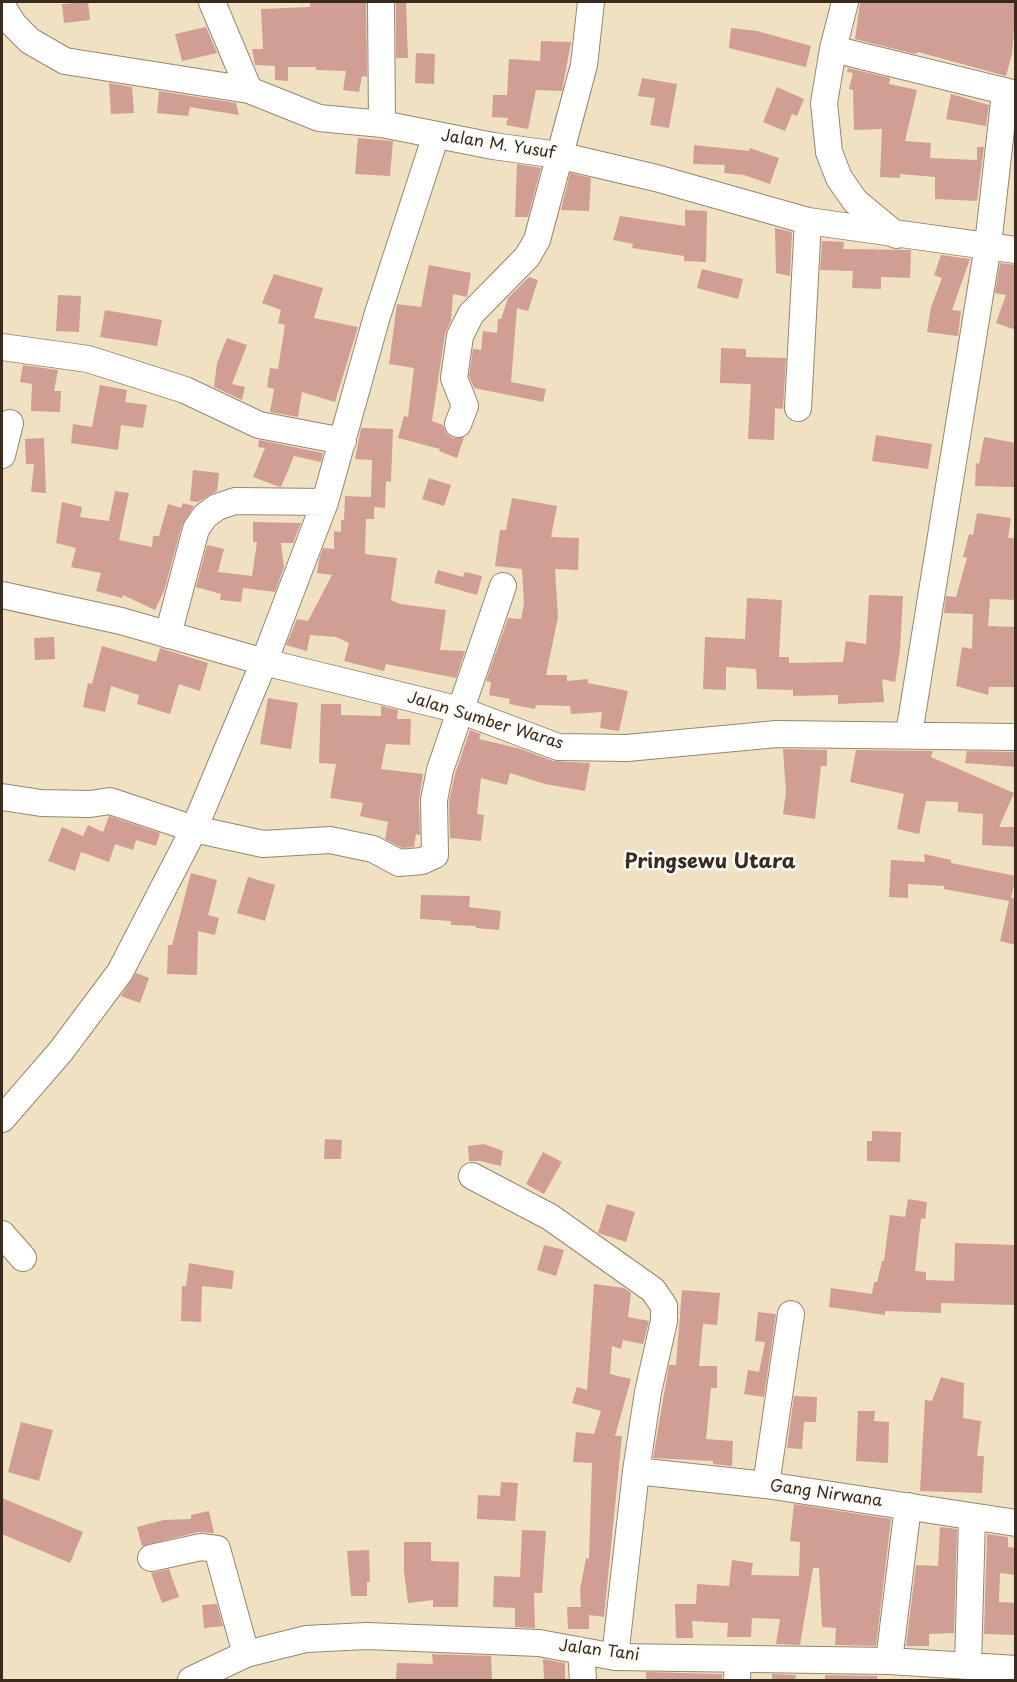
<!DOCTYPE html>
<style>
body{margin:0}
#map{position:relative;width:1017px;height:1682px;overflow:hidden;background:#f0e1c2;font-family:"Playpen Sans",sans-serif}
canvas{display:block}
.frame{position:absolute;inset:0;border:3px solid #3b2a1e;pointer-events:none}
</style>
<div id="map">
<canvas width="1017" height="1682"></canvas>
<div class="frame"></div>
</div>
<script>
const context = document.querySelector('canvas').getContext('2d');
context.lineJoin = 'round';
function fillPath(path, color) {
  context.fillStyle = color;
  context.fill(path, 'evenodd');
}
function shape(rows) {
  const path = new Path2D();
  for (const r of rows) {
    path.moveTo(r[0], r[1]);
    for (let i = 2; i < r.length; i += 2) path.lineTo(r[i], r[i + 1]);
  }
  return path;
}
function trace(path, color, width, dash) {
  context.strokeStyle = color;
  context.lineWidth = width;
  context.lineCap = dash ? 'butt' : 'round';
  context.setLineDash(dash || []);
  context.stroke(path);
}
function drawText(font, color, halo, rows, align = 'center') {
  context.font = font + ' "Playpen Sans",sans-serif';
  context.lineWidth = 5;
  context.setLineDash([]);
  context.textBaseline = 'middle';
  context.strokeStyle = halo;
  context.fillStyle = color;
  for (const [text, x, y, turn = 0] of rows) {
    context.save();
    context.translate(x, y);
    context.rotate((+turn || 0) * Math.PI / 180);
    context.textAlign = isNaN(turn) ? turn : align;
    if (halo) context.strokeText(text, 0, 0);
    context.fillText(text, 0, 0);
    context.restore();
  }
}
fillPath(shape([
 [88,2,90,20,64,23,62,4],
 [310,2,366,2,367,77,362,76,359,92,343,90,346,71,316,70,316,67,288,67,288,81,275,80,275,66,255,65,252,49,263,49,261,9,310,7],
 [396,2,406,2,408,58,396,58],
 [860,2,1016,2,1012,54,1006,76,918,52,915,54,855,39],
 [206,27,217,53,182,61,175,34],
 [731,28,757,31,811,46,806,67,729,48],
 [541,41,571,42,562,91,536,90,528,129,506,125,508,118,492,117,493,95,507,95,509,59,540,61],
 [416,53,435,54,434,84,415,83],
 [848,68,890,78,889,84,917,90,905,141,931,143,930,158,977,160,977,147,984,147,977,201,935,199,935,177,900,174,900,178,880,177,882,129,854,130,853,90,849,89,853,73,847,72],
 [642,78,677,84,669,128,650,125,655,98,638,96],
 [109,83,132,87,134,113,111,114],
 [777,87,804,99,797,116,792,114,785,131,763,122],
 [159,91,236,103,239,115,190,107,188,116,157,113],
 [951,94,989,105,986,126,946,119],
 [358,138,393,141,390,176,355,174],
 [694,145,749,151,750,148,779,158,770,184,744,175,724,173,725,165,693,164],
 [517,164,541,168,528,217,515,217],
 [570,173,591,178,589,211,561,210],
 [685,210,707,211,706,262,684,261,684,256,632,248,633,244,613,240,620,216,685,226],
 [775,228,792,232,790,276,776,273],
 [822,241,844,242,843,249,911,250,910,278,881,277,881,289,852,288,853,271,820,270],
 [941,255,970,259,952,310,961,311,958,336,927,332,931,307,942,278,934,275],
 [1000,263,1016,265,1016,330,996,323,1006,295,995,293],
 [429,265,471,273,467,297,453,294,451,320,445,334,432,421,443,425,446,433,452,438,464,437,457,458,439,451,440,449,398,438,404,416,408,417,414,368,389,364,397,304,421,307],
 [702,269,743,279,738,299,697,288],
 [274,274,323,288,314,318,358,327,335,402,302,392,298,417,270,412,274,389,267,387,270,368,278,369,285,325,278,323,281,310,262,303],
 [529,277,538,280,528,311,517,308,511,382,546,389,543,402,474,388,469,376,473,349,481,350,483,331,497,333,498,319,501,319,508,298],
 [58,295,81,296,79,332,56,331],
 [105,310,162,320,157,346,100,337],
 [227,338,247,345,232,384,245,387,242,400,214,387,217,363],
 [721,348,746,349,746,357,786,358,783,409,775,408,774,440,748,439,751,384,720,383],
 [23,365,58,370,54,391,61,391,60,412,31,411,32,384,20,382],
 [100,385,127,390,125,402,147,405,143,428,121,425,118,450,71,443,73,424,92,427],
 [361,428,393,429,391,482,386,481,385,508,374,507,374,519,366,519,365,554,397,558,391,600,400,604,446,610,440,650,465,651,456,678,386,664,384,671,344,661,349,643,336,637,310,635,307,651,286,645,297,619,308,621,332,575,317,573,319,560,323,548,334,549,334,531,341,532,341,520,344,520,345,496,371,497,372,460,355,459],
 [876,435,932,444,928,469,872,461],
 [984,437,1016,443,1016,487,975,486,976,463,979,464],
 [44,438,46,493,31,492,34,464,26,464,25,439],
 [259,440,323,453,321,462,294,456,281,487,277,486,253,477,265,448,258,447],
 [193,470,219,473,217,491,198,502,190,501],
 [429,478,451,485,444,506,422,499],
 [115,491,129,493,119,540,152,547,153,536,159,536,168,504,181,508,183,503,194,506,182,525,164,591,155,610,123,595,122,598,96,591,101,573,71,567,76,548,56,543,62,502,82,507,80,517,109,521],
 [512,498,557,506,551,537,579,538,578,570,555,569,558,617,546,675,567,675,567,681,588,679,588,683,628,691,619,731,600,728,602,712,571,714,570,706,536,705,535,709,509,704,510,699,489,695,491,682,486,681,508,618,521,619,524,604,522,569,495,566,500,530,506,530],
 [977,513,1011,518,1008,538,1016,538,1016,600,990,599,988,626,1016,627,1016,687,989,687,988,695,956,686,962,647,972,649,973,614,944,613,946,596,956,597,967,558,963,557,969,534,973,535],
 [253,522,301,523,293,543,281,543,284,567,275,592,243,588,241,602,220,600,221,594,196,587,207,545,224,549,218,572,252,576,257,542,253,542],
 [438,570,463,577,465,572,482,576,477,595,434,583],
 [869,595,903,596,900,650,895,682,882,679,884,702,838,704,838,695,793,696,793,690,757,689,756,669,726,667,726,690,703,689,705,637,745,639,747,598,782,600,779,657,789,657,789,663,843,662,846,641,866,644],
 [54,637,55,659,35,660,34,638],
 [102,646,156,662,160,648,208,663,200,691,179,684,170,714,137,704,139,695,111,686,105,712,83,707,88,683,92,684],
 [268,698,298,703,291,749,260,744],
 [321,704,341,704,341,715,381,716,381,706,398,710,397,719,411,719,410,745,386,744,381,769,423,774,419,800,420,835,416,834,414,847,402,848,385,839,388,822,360,816,363,803,330,798,336,764,319,763],
 [470,730,481,734,479,739,521,749,553,761,590,763,585,791,545,784,510,773,507,785,481,778,477,814,484,815,481,841,450,838,449,801,455,774],
 [783,749,827,750,827,766,821,766,815,819,783,814,786,792],
 [856,750,933,751,931,757,1014,793,999,827,1016,827,1016,847,982,845,983,814,958,812,958,802,926,801,919,834,897,829,904,794,850,782],
 [967,751,1016,752,1016,767,965,763],
 [109,816,160,833,156,846,136,840,133,850,115,844,109,862,81,852,75,871,48,861,62,827,83,836,88,825,103,832],
 [924,854,951,860,951,863,1016,876,1011,898,1016,898,1016,945,1000,941,1009,901,944,889,944,886,908,884,908,898,889,897,891,860,925,862],
 [191,873,217,880,208,915,219,918,215,935,198,931,197,975,167,974,168,945,172,945],
 [248,877,275,885,265,921,237,913],
 [421,895,470,896,469,907,501,911,499,930,476,928,476,926,451,925,451,921,420,919],
 [136,973,149,978,140,1003,121,996],
 [872,1131,901,1132,900,1162,867,1161,867,1141,872,1141],
 [325,1139,342,1140,341,1159,324,1159],
 [484,1144,503,1151,501,1166,480,1161,469,1161,468,1146],
 [543,1152,562,1162,544,1194,526,1184],
 [908,1199,927,1202,925,1219,921,1218,915,1271,926,1272,926,1280,954,1281,955,1243,1016,1245,1016,1305,941,1303,941,1313,885,1311,885,1315,829,1307,831,1288,872,1294,874,1282,877,1282,882,1261,884,1261,890,1215,905,1217],
 [607,1204,635,1212,626,1242,598,1233],
 [544,1245,564,1250,556,1276,537,1270],
 [189,1263,234,1271,232,1289,202,1286,201,1322,181,1321,182,1286,186,1286],
 [594,1284,624,1288,631,1293,628,1317,649,1321,643,1344,623,1340,621,1349,612,1346,610,1374,631,1379,615,1436,622,1436,604,1617,589,1615,589,1629,568,1629,567,1607,581,1607,580,1590,586,1558,589,1559,592,1463,573,1462,576,1432,594,1434,601,1411,572,1403,577,1387,587,1390],
 [682,1290,720,1293,717,1325,703,1324,699,1366,717,1366,717,1388,711,1388,706,1439,733,1441,732,1466,713,1464,713,1461,653,1458,669,1365,676,1365],
 [758,1312,776,1314,764,1397,744,1394,748,1370,759,1372,765,1342,755,1341],
 [941,1377,964,1383,963,1418,981,1421,977,1456,984,1456,982,1493,920,1491,925,1400,932,1401],
 [794,1396,817,1397,816,1422,804,1422,802,1449,787,1448],
 [858,1411,875,1411,874,1421,889,1422,888,1463,856,1461],
 [21,1422,53,1430,39,1481,8,1472],
 [501,1482,518,1483,515,1521,477,1519,478,1495,500,1496],
 [2,1498,83,1532,70,1563,2,1534],
 [794,1504,891,1519,876,1646,835,1645,836,1628,822,1627,819,1568,813,1568,800,1645,776,1644,780,1619,752,1618,751,1637,727,1637,728,1623,692,1621,693,1638,676,1638,675,1604,696,1604,697,1584,729,1586,732,1560,753,1563,751,1575,799,1576,800,1542,790,1541],
 [209,1511,214,1533,198,1532,142,1546,137,1527,164,1520,191,1519,191,1515],
 [940,1527,957,1529,954,1633,929,1634,929,1646,906,1646,916,1565,938,1566],
 [522,1530,546,1531,542,1593,534,1593,535,1628,515,1627,515,1608,493,1607,494,1576,520,1577],
 [987,1534,1008,1537,1008,1547,1016,1548,1016,1575,1000,1573,999,1602,1016,1603,1016,1635,984,1634],
 [404,1542,431,1542,431,1561,459,1562,458,1607,433,1607,433,1600,408,1603,404,1571],
 [369,1550,370,1582,367,1582,367,1596,351,1596,347,1551],
 [169,1569,179,1597,162,1603,151,1573],
 [217,1604,223,1626,204,1628,202,1605],
 [432,1654,491,1656,492,1680,396,1680,397,1663,433,1664],
 [543,1659,565,1663,565,1680,544,1680],
 [646,1672,722,1674,722,1680,646,1680],
 [772,1674,796,1675,795,1680,772,1680],
 [825,1675,877,1676,877,1680,825,1680]
]), '#d19e93');
const minor = shape([
 [212,2,249,90],
 [381,2,382,124],
 [845,2,833,49,824,103,829,152,839,178,855,201,896,235],
 [2,6,14,25,30,41,65,61,249,90,319,118,382,124,493,146,558,155,656,178,808,221,1016,250],
 [833,49,1016,94],
 [2,347,88,359,185,390,259,425,343,441],
 [798,408,808,221],
 [458,424,465,406,454,378,460,336,471,314,527,257,537,240,584,65,591,2],
 [2,455,10,423],
 [2,595,121,621,264,662,460,710,558,747,627,748,777,734,1016,737],
 [168,635,196,529,205,516,217,507,235,501,325,502],
 [909,734,988,245,1005,93],
 [2,797,41,803,90,804,110,801,194,829,263,844,330,840,373,849,399,863,422,861,435,855,434,800,440,770,503,586],
 [2,1119,61,1051,120,972,194,829,264,662,325,502,377,316,436,135],
 [472,1176,550,1217,653,1290,664,1306,664,1321,648,1392,636,1471,615,1657],
 [2,1234,23,1258],
 [636,1471,766,1485,1016,1523],
 [766,1485,791,1314],
 [151,1558,201,1547,217,1549,246,1654],
 [581,1651,583,1680],
 [889,1661,908,1506],
 [968,1666,972,1517],
 [191,1680,246,1654,306,1639,367,1636,539,1643,615,1657,889,1661,1016,1669],
 [737,1680,738,1659]
]);
trace(minor, '#968670', 28);
trace(minor, '#fff', 26);
drawText('16px', '#3b2a1e', '#fdfcf7', [
 ["Jalan M. Yusuf",498,145,9],
 ["Jalan Sumber Waras",485,721,17],
 ["Gang Nirwana",826,1494,8],
 ["Jalan Tani",599,1651,7]
]);
drawText('bold 20px', '#3b2a1e', '#fdfcf7', [
 ["Pringsewu Utara",710,862]
]);
</script>
